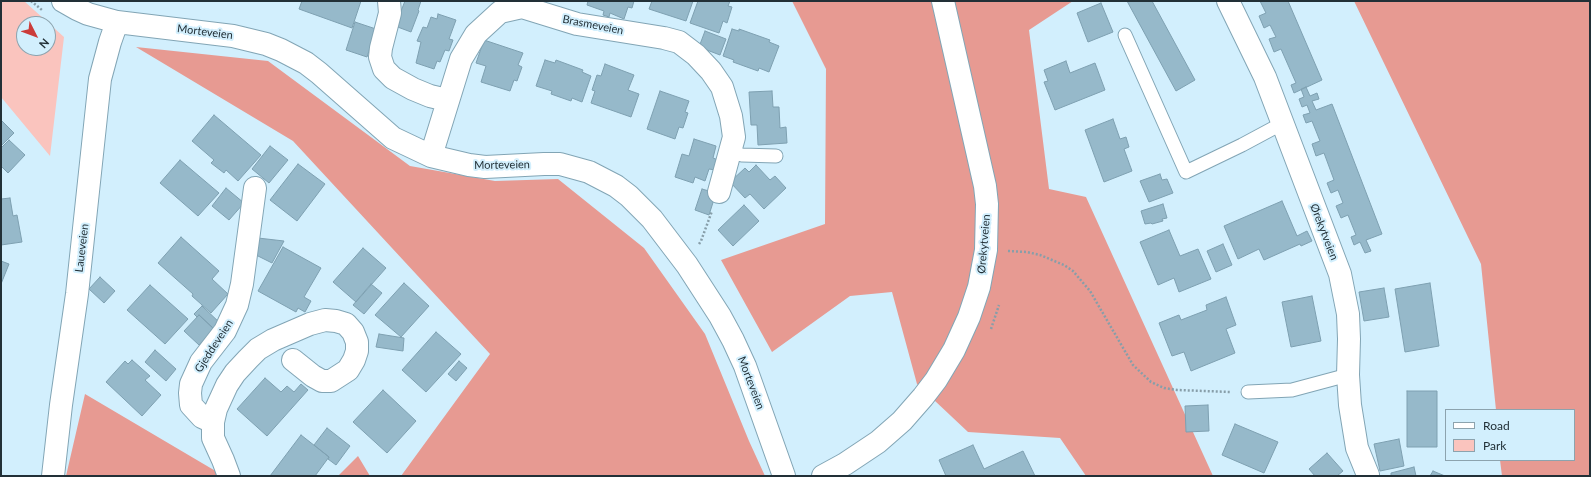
<!DOCTYPE html>
<meta charset="utf-8">
<style>
body{margin:0}
#map{position:relative;width:1591px;height:477px;overflow:hidden;background:#d2effd;font-family:Lato,sans-serif}
canvas{display:block}
.frame{position:absolute;inset:0;border:2px solid #223037;pointer-events:none}
.legend{position:absolute;left:1445px;top:409px;width:130px;height:52px;box-sizing:border-box;background:#d2effd;border:1px solid #8ca3ae;margin:0;padding:5px 7px;list-style:none;font-size:12px;color:#223037}
.legend li{display:flex;align-items:center;gap:8px;height:20px}
.legend b{width:20px;border:1px solid #8ca3ae}
.north{position:absolute;left:16px;top:16px;width:40px;height:40px;box-sizing:border-box;background:#d2effd;border:1px solid #8ca3ae;border-radius:50%;rotate:132deg;font-size:11px;font-weight:700;line-height:16px;text-align:center;color:#223037}
.north::after{content:'';display:block;margin:auto;width:14px;height:18px;background:#cb3c3a;clip-path:polygon(50% 0,100% 100%,50% 72%,0 100%)}
</style>
<div id="map">
<canvas width="1591" height="477"></canvas>
<div class="frame"></div>
<ul class="legend">
<li><b style="height:5px;background:#fff"></b>Road</li>
<li><b style="height:11px;background:#fac4be"></b>Park</li>
</ul>
<div class="north">N</div>
</div>
<script>
const context = document.querySelector('canvas').getContext('2d');
context.lineJoin = 'round';
function fillPath(path, color) {
  context.fillStyle = color;
  context.fill(path, 'evenodd');
}
function shape(rows) {
  const path = new Path2D();
  for (const r of rows) {
    path.moveTo(r[0], r[1]);
    for (let i = 2; i < r.length; i += 2) path.lineTo(r[i], r[i + 1]);
  }
  return path;
}
function trace(path, color, width, dash) {
  context.strokeStyle = color;
  context.lineWidth = width;
  context.lineCap = dash ? 'butt' : 'round';
  context.setLineDash(dash || []);
  context.stroke(path);
}
function drawText(font, color, halo, rows, align = 'center') {
  context.font = font + ' Lato,sans-serif';
  context.lineWidth = 4;
  context.setLineDash([]);
  context.textBaseline = 'middle';
  context.strokeStyle = halo;
  context.fillStyle = color;
  for (const [text, x, y, turn = 0] of rows) {
    context.save();
    context.translate(x, y);
    context.rotate((+turn || 0) * Math.PI / 180);
    context.textAlign = isNaN(turn) ? turn : align;
    if (halo) context.strokeText(text, 0, 0);
    context.fillText(text, 0, 0);
    context.restore();
  }
}
fillPath(shape([
 [1,1,24,1,64,37,50,156,1,97],
 [24,24,48,24,48,48,24,48]
]), '#fac4be');
fillPath(shape([
 [792,1,1073,1,1029,30,1049,189,1086,197,1213,476,1086,476,1060,438,968,432,917,384,892,292,850,296,772,352,721,260,825,224,826,69],
 [1354,1,1590,1,1590,476,1502,476,1500,460,1574,460,1574,410,1496,410,1481,264],
 [136,47,268,61,410,166,495,181,558,179,644,248,705,334,749,441,765,476,401,476,490,354,293,141],
 [85,394,224,476,66,476],
 [358,456,370,476,338,476]
]), '#e79a92');
const building = shape([
 [302,1,361,1,352,28,299,9,302,1],
 [405,1,421,1,418,10,419,11,411,32,395,26,405,1],
 [588,1,634,1,632,8,628,7,624,19,610,13,609,17,603,15,604,11,587,5,588,1],
 [652,1,693,1,686,21,649,9,652,1],
 [698,1,730,1,728,6,732,7,727,23,723,21,719,33,690,23,698,1],
 [1127,1,1152,1,1195,80,1176,91,1127,1],
 [1260,1,1288,1,1322,80,1294,93,1291,85,1296,83,1281,49,1274,52,1269,39,1276,37,1270,25,1264,28,1259,16,1266,13,1260,1],
 [1101,3,1113,32,1088,42,1077,13,1101,3],
 [438,14,456,20,449,39,453,40,449,51,445,50,440,62,437,61,434,69,416,63,421,42,417,41,423,27,427,28,431,17,437,19,438,14],
 [355,22,376,29,367,57,346,50,355,22],
 [732,29,739,31,739,29,770,40,769,42,779,46,769,72,759,68,758,71,733,62,734,60,723,56,732,29],
 [705,31,726,39,720,55,699,47,705,31],
 [484,40,523,53,518,65,522,67,517,81,514,80,510,91,481,82,486,66,476,63,484,40],
 [545,60,555,63,556,60,583,70,582,72,591,76,582,102,572,98,571,101,551,94,552,91,536,86,545,60],
 [1066,61,1070,73,1095,63,1105,90,1055,110,1044,82,1048,81,1044,70,1066,61],
 [605,64,634,75,628,90,639,94,631,117,591,103,595,91,592,90,597,75,601,76,605,64],
 [1306,87,1310,96,1317,93,1319,99,1312,101,1316,110,1332,104,1382,234,1366,240,1371,251,1365,253,1360,242,1354,245,1351,237,1356,235,1348,215,1341,218,1336,206,1343,203,1338,190,1331,193,1327,183,1334,180,1324,153,1316,156,1312,144,1320,141,1312,121,1306,123,1303,115,1310,113,1307,105,1302,107,1299,99,1304,97,1301,89,1306,87],
 [660,91,689,101,685,112,688,113,683,128,679,127,675,139,647,129,660,91],
 [772,91,773,107,779,107,780,128,786,127,787,143,758,145,757,125,751,125,749,92,772,91],
 [214,115,261,155,238,181,226,170,224,173,211,163,214,160,192,141,214,115],
 [1113,119,1120,139,1126,137,1129,147,1124,149,1132,171,1104,182,1085,130,1113,119],
 [1,120,14,133,1,146,1,120],
 [694,139,716,146,713,158,718,160,715,170,709,169,705,181,695,177,693,183,675,177,682,154,689,156,694,139],
 [9,140,25,155,8,173,1,166,1,148,9,140],
 [270,146,288,160,269,183,252,169,270,146],
 [180,160,219,193,198,216,160,183,180,160],
 [298,164,325,184,297,221,270,200,298,164],
 [756,165,770,180,775,176,786,188,764,209,750,194,745,198,730,182,745,168,749,172,756,165],
 [1160,174,1162,180,1167,179,1173,193,1149,202,1140,181,1160,174],
 [226,188,244,203,229,220,212,206,226,188],
 [702,189,716,193,709,215,695,210,702,189],
 [10,198,13,216,17,215,22,242,1,245,1,199,10,198],
 [1282,201,1297,236,1307,231,1312,241,1301,246,1300,244,1264,260,1259,249,1238,259,1224,226,1282,201],
 [1163,204,1167,218,1162,219,1163,221,1152,224,1151,223,1145,224,1141,211,1163,204],
 [744,205,759,221,733,246,718,230,744,205],
 [1169,230,1180,256,1198,249,1211,279,1179,292,1174,278,1158,285,1140,242,1169,230],
 [181,237,219,271,212,279,228,294,211,313,192,296,193,294,158,263,181,237],
 [258,238,284,241,272,263,256,255,258,238],
 [1223,244,1232,265,1216,272,1207,251,1223,244],
 [283,247,321,268,304,297,311,301,305,312,298,308,296,312,258,291,283,247],
 [363,248,386,268,356,302,333,282,363,248],
 [1,261,9,264,1,284,1,261],
 [100,277,115,291,104,303,89,289,100,277],
 [404,283,429,306,401,337,375,315,404,283],
 [1430,283,1439,346,1405,352,1395,289,1430,283],
 [371,284,382,293,364,314,353,305,371,284],
 [150,285,188,319,165,344,127,310,150,285],
 [1384,288,1389,317,1364,321,1359,292,1384,288],
 [1312,296,1321,341,1291,347,1282,302,1312,296],
 [1226,297,1236,325,1226,329,1235,353,1191,371,1184,352,1172,356,1159,323,1179,315,1181,320,1207,310,1206,305,1226,297],
 [202,306,220,323,214,329,199,315,197,317,194,314,202,306],
 [199,315,214,329,199,345,184,331,199,315],
 [436,332,461,354,426,392,402,370,436,332],
 [379,334,404,338,403,351,376,347,379,334],
 [155,350,176,369,166,381,145,362,155,350],
 [132,360,150,376,145,380,161,395,142,416,106,382,125,361,128,364,132,360],
 [459,361,467,368,456,381,448,374,459,361],
 [265,378,281,392,287,386,294,392,301,384,308,390,267,436,237,409,265,378],
 [383,390,416,421,387,453,353,422,383,390],
 [1407,391,1437,391,1437,447,1407,447,1407,391],
 [1208,405,1209,431,1186,432,1185,406,1208,405],
 [1235,424,1278,442,1264,473,1222,455,1235,424],
 [327,428,350,446,336,465,328,459,329,457,314,445,327,428],
 [301,435,329,457,315,476,270,476,301,435],
 [1399,439,1404,466,1380,471,1374,444,1399,439],
 [973,445,984,469,1023,451,1035,476,946,476,939,460,973,445],
 [1327,453,1343,471,1337,476,1315,476,1309,469,1327,453],
 [1414,467,1416,476,1391,476,1391,473,1414,467],
 [1433,471,1445,476,1430,476,1433,471]
]);
fillPath(building, '#96b9ca');
trace(building, '#7ea0b1', 1);
const service = shape([
 [1125,35,1186,172,1242,145,1283,123],
 [730,152,742,155,776,156],
 [1248,392,1292,390,1348,375]
]);
const minor = shape([
 [63,1,77,9,88,14,117,22,233,36,266,44,281,50,306,63,319,73,393,138,431,156,469,165,485,167,544,164,560,164,589,172,616,186,629,196,652,219,687,265,720,316,733,340,745,366,784,476],
 [389,1,390,13,381,48,380,57,384,69,393,78,413,89,430,96,447,100],
 [1228,1,1265,77,1340,274,1348,314,1349,339,1348,375,1350,405,1357,448,1368,475],
 [431,156,461,59,476,34,500,12,522,7,577,24,664,38,679,42,696,55,711,71,722,87,731,116,734,137,719,192],
 [213,422,202,417,191,405,190,393,191,384,201,362,225,331,237,305,242,284,255,188],
 [53,476,61,405,77,294,100,79,110,42,117,22],
 [229,476,223,460,213,438,213,422,216,409,227,385,235,373,248,359,258,349,273,340,310,324,325,320,336,321,346,324,353,332,357,342,357,351,354,360,348,370,331,381,322,381,313,376,293,360],
 [823,476,845,464,878,442,902,421,923,397,936,380,954,350,969,317,979,287,986,250,987,204,985,186,943,1]
]);
trace(service, '#82a5b5', 15);
trace(minor, '#82a5b5', 24);
trace(shape([
 [31,1,42,10],
 [699,244,701,241,712,211],
 [1008,251,1027,252,1040,255,1064,265,1073,271,1090,291,1133,365,1151,382,1164,388,1177,390,1231,392],
 [991,329,999,305]
]), '#879ea9', 2.5, [2, 2]);
trace(service, '#fff', 13);
trace(minor, '#fff', 22);
drawText('11px', '#223037', '#d2effd', [
 ["Brasmeveien",593,25,11],
 ["Morteveien",205,32,7],
 ["Morteveien",502,165,-1],
 ["Ørekytveien",1324,232,69],
 ["Ørekytveien",984,244,-85],
 ["Laueveien",82,248,-83],
 ["Gjeddeveien",214,346,-57],
 ["Morteveien",751,383,69]
]);
</script>
